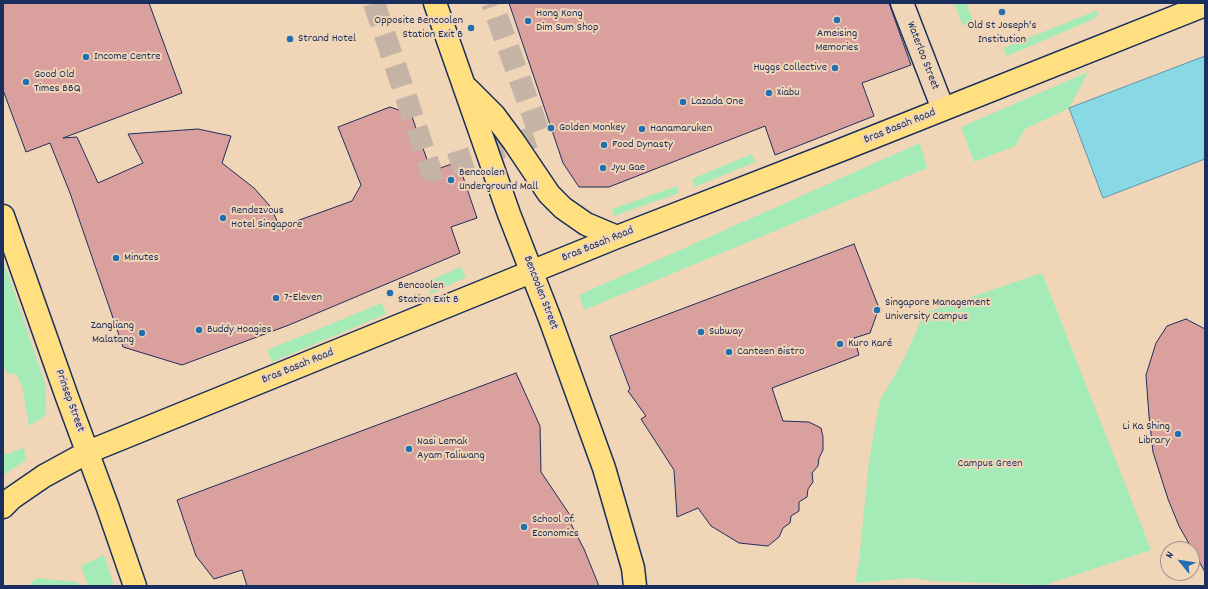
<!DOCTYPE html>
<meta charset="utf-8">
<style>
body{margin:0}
#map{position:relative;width:1208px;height:589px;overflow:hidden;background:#f0d5b7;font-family:Dekko,sans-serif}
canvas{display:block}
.frame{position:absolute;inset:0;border:4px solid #1b2f5e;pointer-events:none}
.north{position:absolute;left:1160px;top:541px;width:40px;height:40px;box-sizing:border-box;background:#f0d5b7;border:1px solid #9b9393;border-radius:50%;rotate:300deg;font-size:11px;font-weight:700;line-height:16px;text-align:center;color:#1b2f5e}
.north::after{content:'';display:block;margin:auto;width:14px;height:18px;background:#1f6fb2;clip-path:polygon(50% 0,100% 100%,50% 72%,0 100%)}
</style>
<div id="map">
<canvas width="1208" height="589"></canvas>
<div class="frame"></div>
<div class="north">N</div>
</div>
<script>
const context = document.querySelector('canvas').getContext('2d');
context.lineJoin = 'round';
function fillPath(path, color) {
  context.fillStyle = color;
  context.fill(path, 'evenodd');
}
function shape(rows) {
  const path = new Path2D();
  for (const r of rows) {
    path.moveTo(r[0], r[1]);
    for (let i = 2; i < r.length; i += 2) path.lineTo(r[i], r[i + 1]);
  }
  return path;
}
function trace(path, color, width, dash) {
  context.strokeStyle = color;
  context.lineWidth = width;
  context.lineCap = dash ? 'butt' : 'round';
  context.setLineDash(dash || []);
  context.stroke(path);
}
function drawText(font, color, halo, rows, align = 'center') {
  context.font = font + ' Dekko,sans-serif';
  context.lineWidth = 4;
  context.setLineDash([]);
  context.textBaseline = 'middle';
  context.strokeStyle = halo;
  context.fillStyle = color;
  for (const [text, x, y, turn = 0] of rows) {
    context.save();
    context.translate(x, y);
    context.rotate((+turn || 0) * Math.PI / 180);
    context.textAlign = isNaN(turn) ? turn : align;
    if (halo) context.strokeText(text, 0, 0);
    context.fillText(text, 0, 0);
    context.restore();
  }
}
fillPath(shape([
 [954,3,966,3,973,21,963,26],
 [1098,10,1098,15,1094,19,1007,56,1003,48],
 [1088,72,1069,108,1025,129,1015,146,974,162,961,127],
 [920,143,927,168,584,310,579,295],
 [752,154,755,162,695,187,692,179],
 [677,186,679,193,614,216,612,209],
 [3,263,10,279,46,387,46,415,29,426,22,386,17,375,11,373,7,374,3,364],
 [461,267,466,277,431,294,427,282],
 [1042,273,1151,550,1045,585,933,581,913,578,855,583,859,562,869,461,880,400,904,359,924,313],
 [382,303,386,314,272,362,267,350],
 [24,448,26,460,3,475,3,455],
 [104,555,114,586,88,586,81,566],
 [37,578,78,582,79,586,27,586]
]), '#a5ebb7');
const water = shape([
 [1205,56,1205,159,1103,198,1069,108,1205,56]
]);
fillPath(water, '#89d9e5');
trace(water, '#5d95af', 1);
const building = shape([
 [3,3,149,3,182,93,63,138,77,137,98,183,143,163,128,134,198,129,231,136,222,163,254,188,270,206,280,227,352,201,361,185,338,127,390,107,411,114,431,171,458,162,477,218,451,227,460,253,289,325,182,365,123,347,70,193,50,143,26,152,3,90,3,3],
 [509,3,889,3,911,65,862,83,874,116,775,155,765,126,609,187,579,187,563,163,509,3],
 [854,244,879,308,870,333,854,338,859,355,772,388,783,421,809,422,821,428,823,437,823,450,819,458,818,466,812,473,813,482,808,489,807,497,799,502,799,511,791,516,790,523,783,528,779,537,768,546,739,543,711,526,698,508,677,517,674,470,641,419,646,416,628,391,630,389,610,336,854,244],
 [1186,319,1205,329,1205,572,1179,526,1168,499,1153,452,1149,416,1146,375,1156,343,1167,326,1186,319],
 [516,373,540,426,541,472,574,521,571,524,584,549,599,586,247,586,242,570,214,579,196,556,177,500,516,373]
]);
fillPath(building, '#daa09e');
trace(building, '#1b2f5e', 1);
trace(shape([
 [374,3,431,171,540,135,492,3]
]), '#c5b4a5', 22, [22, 11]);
const minor = shape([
 [902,3,943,109]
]);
const major = shape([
 [435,3,509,214,550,319,604,468,633,568,635,586],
 [468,89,494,115,514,142,549,194,563,208,586,224,617,237],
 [3,216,67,397,108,508,135,586],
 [3,507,12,498,44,476,88,452,617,237,841,150,1205,5]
]);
trace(minor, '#1b2f5e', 25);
trace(major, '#1b2f5e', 25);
trace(minor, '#f0d5b7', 22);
trace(major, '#ffdf80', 22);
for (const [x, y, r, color] of [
 [1002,12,4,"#1f6fb2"],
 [837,20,4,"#1f6fb2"],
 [528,21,4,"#1f6fb2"],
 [471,28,4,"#1f6fb2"],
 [290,39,4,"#1f6fb2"],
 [86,57,4,"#1f6fb2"],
 [835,68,4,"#1f6fb2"],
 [26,82,4,"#1f6fb2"],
 [769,93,4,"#1f6fb2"],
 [683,102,4,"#1f6fb2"],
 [551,128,4,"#1f6fb2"],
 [642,129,4,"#1f6fb2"],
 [604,145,4,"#1f6fb2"],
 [603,168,4,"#1f6fb2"],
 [451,180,4,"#1f6fb2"],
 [223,218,4,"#1f6fb2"],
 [116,258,4,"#1f6fb2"],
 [390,293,4,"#1f6fb2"],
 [276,298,4,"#1f6fb2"],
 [877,310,4,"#1f6fb2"],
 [199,330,4,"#1f6fb2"],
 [701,332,4,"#1f6fb2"],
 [142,333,4,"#1f6fb2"],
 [840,344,4,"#1f6fb2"],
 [729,352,4,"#1f6fb2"],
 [1178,434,4,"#1f6fb2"],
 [409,449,4,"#1f6fb2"],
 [524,527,4,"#1f6fb2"]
]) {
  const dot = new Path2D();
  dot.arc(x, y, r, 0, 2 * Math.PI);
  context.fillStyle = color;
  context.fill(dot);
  trace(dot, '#f0d5b7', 1.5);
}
drawText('12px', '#1b2f5e', '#f0d5b7', [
 ["Hong Kong",536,14],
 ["Dim Sum Shop",536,28],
 ["Opposite Bencoolen",463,21,"right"],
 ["Station Exit B",463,35,"right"],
 ["Old St Joseph's",1002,26,"center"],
 ["Institution",1002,40,"center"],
 ["Ameising",837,34,"center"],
 ["Memories",837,48,"center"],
 ["Strand Hotel",298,39],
 ["Income Centre",94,57],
 ["Huggs Collective",827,68,"right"],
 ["Good Old",34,75],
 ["Times BBQ",34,89],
 ["Xiabu",777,93],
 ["Lazada One",691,102],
 ["Golden Monkey",559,128],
 ["Hanamaruken",650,129],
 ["Food Dynasty",612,145],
 ["Jyu Gae",611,168],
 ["Bencoolen",459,173],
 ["Underground Mall",459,187],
 ["Rendezvous",231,211],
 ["Hotel Singapore",231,225],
 ["Minutes",124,258],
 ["Bencoolen",398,286],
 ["Station Exit B",398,300],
 ["7-Eleven",284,298],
 ["Singapore Management",885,303],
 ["University Campus",885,317],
 ["Zangliang",134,326,"right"],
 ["Malatang",134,340,"right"],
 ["Buddy Hoagies",207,330],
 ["Subway",709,332],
 ["Kuro Karé",848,344],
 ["Canteen Bistro",737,352],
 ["Li Ka Shing",1170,427,"right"],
 ["Library",1170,441,"right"],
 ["Nasi Lemak",417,442],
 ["Ayam Taliwang",417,456],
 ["School of",532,520],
 ["Economics",532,534]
], 'left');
drawText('12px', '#1b2f5e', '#f0d5b7', [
 ["Waterloo Street",922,56,69],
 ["Bras Basah Road",900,127,-22],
 ["Bras Basah Road",598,245,-22],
 ["Bencoolen Street",540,293,69],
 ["Bras Basah Road",298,367,-22],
 ["Prinsep Street",69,401,70]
]);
drawText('12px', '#294267', '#f0d5b7', [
 ["Campus Green",990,464]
]);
</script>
